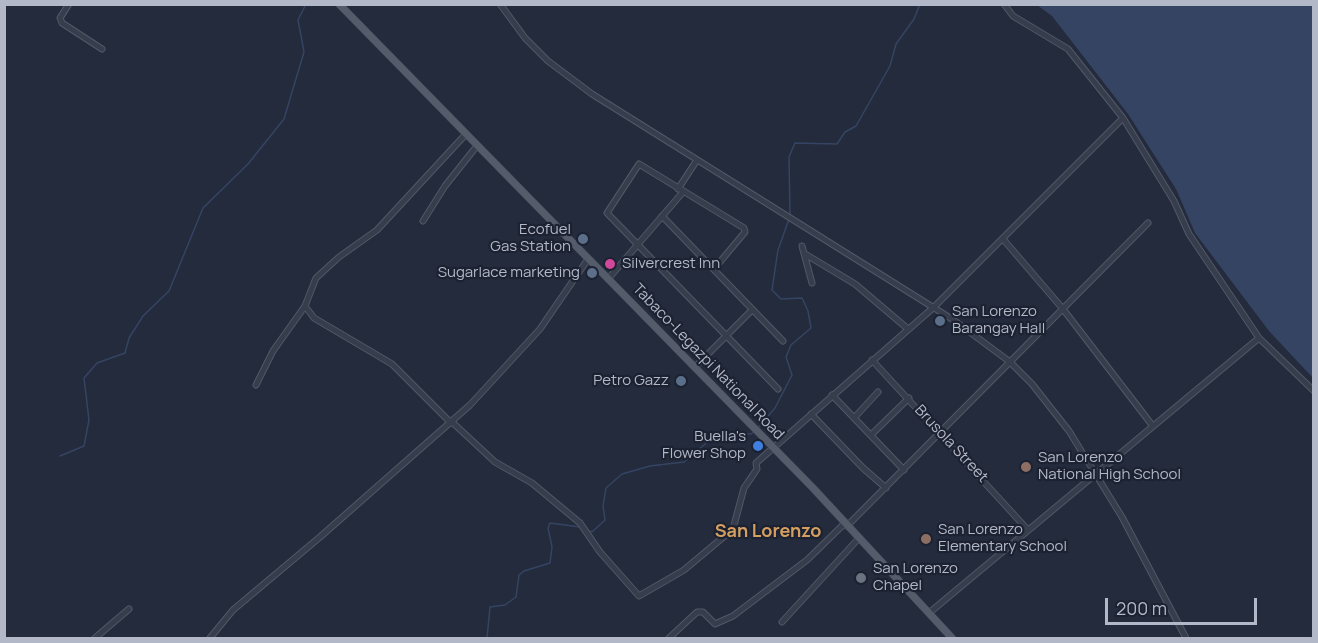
<!DOCTYPE html>
<style>
body{margin:0}
#map{position:relative;width:1318px;height:643px;overflow:hidden;background:#232b3c;font-family:Manrope,sans-serif}
canvas{display:block}
.frame{position:absolute;inset:0;border:6px solid #b2b8c7;pointer-events:none}
.scale{position:absolute;left:1105px;top:598px;width:152px;height:27px;box-sizing:border-box;border:3px solid #b2b8c7;border-top:0;padding-left:8px;font-size:18px;line-height:21px;white-space:nowrap;color:#b2b8c7;-webkit-text-stroke:4px #1c2231;paint-order:stroke}
</style>
<div id="map">
<canvas width="1318" height="643"></canvas>
<div class="frame"></div>
<div class="scale">200 m</div>
</div>
<script>
const context = document.querySelector('canvas').getContext('2d');
context.lineJoin = 'round';
function fillPath(path, color) {
  context.fillStyle = color;
  context.fill(path, 'evenodd');
}
function shape(rows) {
  const path = new Path2D();
  for (const r of rows) {
    path.moveTo(r[0], r[1]);
    for (let i = 2; i < r.length; i += 2) path.lineTo(r[i], r[i + 1]);
  }
  return path;
}
function trace(path, color, width, dash) {
  context.strokeStyle = color;
  context.lineWidth = width;
  context.lineCap = dash ? 'butt' : 'round';
  context.setLineDash(dash || []);
  context.stroke(path);
}
function drawText(font, color, halo, rows, align = 'center') {
  context.font = font + ' Manrope,sans-serif';
  context.lineWidth = 4.5;
  context.setLineDash([]);
  context.textBaseline = 'middle';
  context.strokeStyle = halo;
  context.fillStyle = color;
  for (const [text, x, y, turn = 0] of rows) {
    context.save();
    context.translate(x, y);
    context.rotate((+turn || 0) * Math.PI / 180);
    context.textAlign = isNaN(turn) ? turn : align;
    if (halo) context.strokeText(text, 0, 0);
    context.fillText(text, 0, 0);
    context.restore();
  }
}
fillPath(shape([
 [1037,5,1313,5,1313,378,1269,331,1195,233,1176,189,1128,114,1052,16]
]), '#364463');
trace(shape([
 [790,215,789,157,795,143,837,144,845,132,856,126,890,66,896,44,914,19,920,4],
 [758,428,775,408,792,375,786,357,791,345,811,328,808,311,802,298,781,299,772,290,778,250,789,219],
 [60,456,84,446,89,420,84,378,97,363,125,353,129,338,143,316,169,291,203,208,248,164,284,119,304,52,298,20,306,4],
 [587,530,592,532,605,520,603,506,606,488,622,474,650,466,684,462,718,433,751,434,755,431],
 [487,638,490,607,505,605,516,597,519,575,524,571,550,563,552,547,548,528,550,523,580,527],
 [1310,638,1314,637]
]), '#364463', 1.5);
const minor = shape([
 [69,4,60,18,62,23,102,49],
 [500,4,525,38,548,61,592,94,955,321,1010,362,1032,384,1069,431,1122,517,1186,638],
 [1004,4,1013,16,1068,49,1123,118,1174,201,1189,234,1259,338,1314,391],
 [678,189,697,160],
 [662,216,783,341],
 [423,221,445,186,476,147],
 [1003,239,1063,309,1152,425],
 [802,246,812,283],
 [805,254,855,284,908,329],
 [714,269,745,232,744,228,639,164,607,213,778,389],
 [608,279,683,192],
 [305,306,314,318,392,364,451,423],
 [872,360,1028,530],
 [695,367,752,310],
 [256,385,273,351,305,306,316,278,339,257,377,230,465,135],
 [832,395,904,470],
 [811,414,863,468,886,488],
 [854,418,878,392],
 [452,422,495,462,532,483,580,523,600,552,639,596,684,570,733,529,744,488,757,469,756,463,934,307,1123,118],
 [871,435,909,398],
 [847,526,1148,223],
 [929,613,1259,338],
 [782,622,859,538],
 [95,638,129,609],
 [210,638,233,610,320,537,470,405,540,329,588,259],
 [669,638,697,612,703,612,715,624,733,616,807,560,845,523]
]);
const major = shape([
 [339,4,813,488,952,638]
]);
trace(minor, '#525867', 7);
trace(major, '#404655', 8);
trace(minor, '#363d4c', 5);
trace(major, '#545c6c', 7);
for (const [x, y, r, color] of [
 [583,239,6,"#5c6f8a"],
 [610,264,6,"#d1479c"],
 [592,273,6,"#5c6f8a"],
 [940,321,6,"#5c6f8a"],
 [681,381,6,"#5c6f8a"],
 [758,446,6,"#3f7fe0"],
 [1026,467,6,"#8d6e63"],
 [926,539,6,"#8d6e63"],
 [861,578,6,"#6b7280"]
]) {
  const dot = new Path2D();
  dot.arc(x, y, r, 0, 2 * Math.PI);
  context.fillStyle = color;
  context.fill(dot);
  trace(dot, '#1c2231', 2);
}
drawText('15px', '#b2b8c7', '#1c2231', [
 ["Ecofuel",571,230,"right"],
 ["Gas Station",571,247,"right"],
 ["Silvercrest Inn",622,264],
 ["Sugarlace marketing",580,273,"right"],
 ["San Lorenzo",952,312],
 ["Barangay Hall",952,329],
 ["Petro Gazz",669,381,"right"],
 ["Buella's",746,437,"right"],
 ["Flower Shop",746,454,"right"],
 ["San Lorenzo",1038,458],
 ["National High School",1038,475],
 ["San Lorenzo",938,530],
 ["Elementary School",938,547],
 ["San Lorenzo",873,569],
 ["Chapel",873,586]
], 'left');
drawText('15px', '#b2b8c7', '#1c2231', [
 ["Tabaco-Legazpi National Road",708,362,46],
 ["Brusola Street",951,444,47]
]);
drawText('bold 18px', '#d49f60', '#1c2231', [
 ["San Lorenzo",768,532]
]);
</script>
